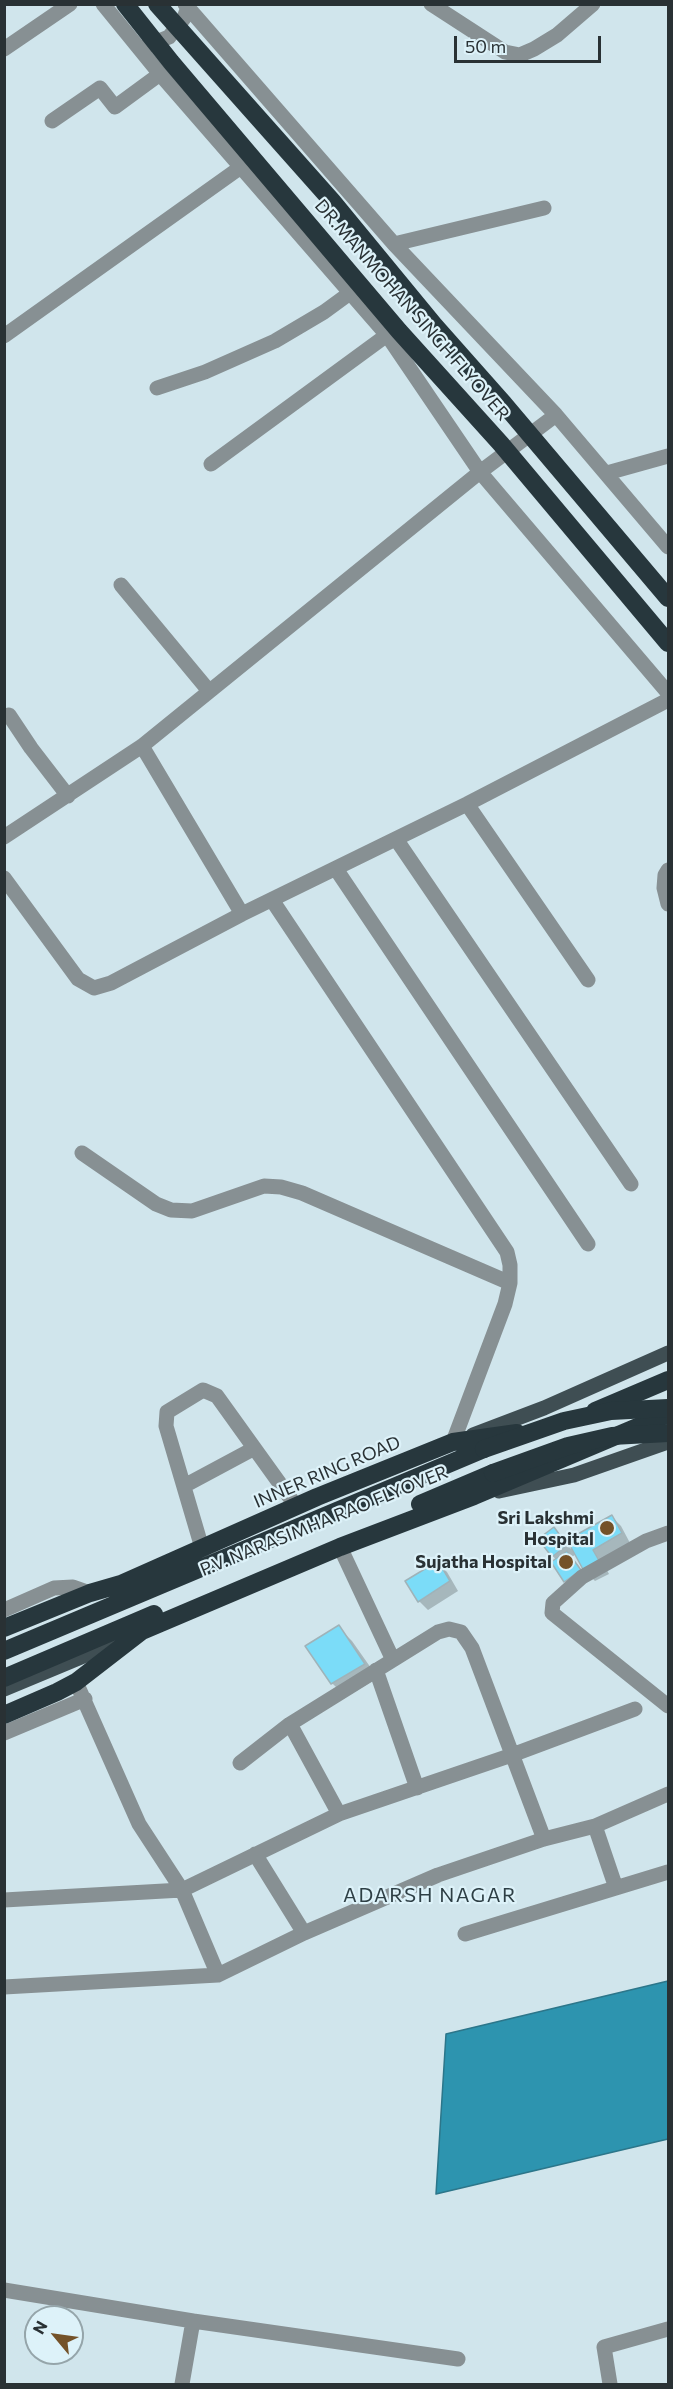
<!DOCTYPE html>
<style>
body{margin:0}
#map{position:relative;width:673px;height:2389px;overflow:hidden;background:#d0e5ec;font-family:Commissioner,sans-serif}
canvas{display:block}
.frame{position:absolute;inset:0;border:6px solid #293134;pointer-events:none}
.north{position:absolute;left:24px;top:2305px;width:60px;height:60px;box-sizing:border-box;background:#ddf2f9;border:2px solid #95a5aa;border-radius:50%;rotate:299deg;font-size:16px;font-weight:700;line-height:24px;text-align:center;color:#293134}
.north::after{content:'';display:block;margin:auto;width:21px;height:27px;background:#745229;clip-path:polygon(50% 0,100% 100%,50% 72%,0 100%)}
.scale{position:absolute;left:454px;top:36px;width:147px;height:27px;box-sizing:border-box;border:3px solid #293134;border-top:0;padding-left:8px;font-size:18px;line-height:21px;white-space:nowrap;color:#293134;-webkit-text-stroke:4px #ddf2f9;paint-order:stroke}
</style>
<div id="map">
<canvas width="673" height="2389"></canvas>
<div class="frame"></div>
<div class="north">N</div>
<div class="scale">50 m</div>
</div>
<script>
const context = document.querySelector('canvas').getContext('2d');
context.lineJoin = 'round';
function fillPath(path, color) {
  context.fillStyle = color;
  context.fill(path, 'evenodd');
}
function shape(rows) {
  const path = new Path2D();
  for (const r of rows) {
    path.moveTo(r[0], r[1]);
    for (let i = 2; i < r.length; i += 2) path.lineTo(r[i], r[i + 1]);
  }
  return path;
}
function trace(path, color, width, dash) {
  context.strokeStyle = color;
  context.lineWidth = width;
  context.lineCap = dash ? 'butt' : 'round';
  context.setLineDash(dash || []);
  context.stroke(path);
}
function drawText(font, color, halo, rows, align = 'center') {
  context.font = font + ' Commissioner,sans-serif';
  context.lineWidth = 4.5;
  context.setLineDash([]);
  context.textBaseline = 'middle';
  context.strokeStyle = halo;
  context.fillStyle = color;
  for (const [text, x, y, turn = 0] of rows) {
    context.save();
    context.translate(x, y);
    context.rotate((+turn || 0) * Math.PI / 180);
    context.textAlign = isNaN(turn) ? turn : align;
    if (halo) context.strokeText(text, 0, 0);
    context.fillText(text, 0, 0);
    context.restore();
  }
}
const water = shape([
 [668,1981,668,2139,436,2194,446,2034,668,1981]
]);
fillPath(water, '#2d94af');
trace(water, '#2c768a', 1.5);
fillPath(shape([
 [612,1517,621,1526,630,1543,601,1559,609,1574,595,1581,585,1571,576,1554,572,1557,589,1580,574,1590,565,1581,556,1560,553,1556,554,1529,571,1549],
 [438,1563,447,1572,458,1591,428,1610,419,1601],
 [338,1627,352,1641,378,1678,346,1697,332,1683]
]), '#0003');
const building = shape([
 [612,1515,622,1533,593,1550,601,1564,585,1573,567,1540,612,1515],
 [554,1527,567,1545,552,1557,538,1539,554,1527],
 [567,1551,581,1570,564,1582,551,1562,567,1551],
 [438,1561,450,1581,418,1602,405,1581,438,1561],
 [339,1625,365,1664,331,1684,305,1646,339,1625]
]);
fillPath(building, '#7bdcf8');
trace(building, '#9fb3b9', 1.5);
trace(shape([
 [103,4,160,74,387,335,480,472,668,693],
 [185,4,394,244,556,415,668,547],
 [431,4,505,52,520,55,534,49,557,35,593,4],
 [146,46,169,37,184,18,188,7],
 [4,49,70,4],
 [52,121,100,88,115,107,160,74],
 [394,244,544,208],
 [4,336,241,167],
 [157,388,205,372,275,341,324,312,350,293],
 [211,464,387,335],
 [607,473,668,456],
 [121,585,209,691],
 [9,715,31,748,68,796],
 [142,746,242,914],
 [467,804,588,980],
 [4,837,142,746,480,472,556,415],
 [396,839,631,1184],
 [336,869,588,1244],
 [668,870,665,875,664,888,668,904],
 [4,878,78,979,94,988,111,983,242,914,467,804,668,700],
 [272,900,507,1252,510,1265,510,1283,505,1304,453,1442],
 [82,1153,156,1204,171,1210,192,1211,264,1186,281,1187,302,1193,510,1283],
 [184,1486,253,1449],
 [668,1533,646,1541,582,1577,553,1603,552,1613,668,1706],
 [340,1547,393,1660],
 [202,1548,166,1426,167,1412,203,1390,217,1396,296,1506],
 [4,1610,54,1588,73,1587,90,1593],
 [376,1670,417,1788],
 [76,1682,139,1824,182,1890,218,1975],
 [290,1724,339,1814],
 [4,1733,85,1699],
 [240,1763,290,1724,438,1632,449,1629,461,1632,472,1648,544,1839],
 [595,1826,616,1888],
 [255,1854,304,1933],
 [4,1900,182,1890,339,1814,512,1755,635,1709],
 [465,1934,668,1872],
 [4,1987,218,1975,304,1933,438,1875,544,1839,595,1826,668,1794],
 [4,2290,193,2321,458,2359],
 [182,2384,193,2321],
 [610,2384,604,2347,668,2329]
]), '#879093', 15);
trace(shape([
 [473,1435,544,1408,668,1353],
 [499,1491,574,1475,668,1442],
 [4,1689,129,1637]
]), '#3f4e53', 15);
trace(shape([
 [595,1411,668,1380],
 [420,1504,493,1473],
 [4,1628,90,1593,121,1584,317,1497,453,1442,517,1433],
 [4,1651,484,1449],
 [4,1678,154,1614],
 [4,1715,57,1692,76,1682,142,1631,340,1547,474,1496,668,1414]
]), '#27373d', 18);
trace(shape([
 [125,4,171,62,399,331,501,444,668,643],
 [157,4,332,201,434,325,504,404,668,598],
 [484,1449,564,1421,611,1411,668,1408],
 [493,1473,568,1446,612,1436,668,1433]
]), '#27373d', 18);
for (const [x, y, r, color] of [
 [607,1528,8,"#745229"],
 [566,1562,8,"#745229"]
]) {
  const dot = new Path2D();
  dot.arc(x, y, r, 0, 2 * Math.PI);
  context.fillStyle = color;
  context.fill(dot);
  trace(dot, '#ddf2f9', 2);
}
drawText('18px', '#293134', '#ddf2f9', [
 ["DR.MANMOHAN SINGH FLYOVER",412,310,49],
 ["INNER RING ROAD",327,1472,-23],
 ["P.V. NARASIMHA RAO FLYOVER",324,1521,-22]
]);
drawText('bold 18px', '#293134', '#ddf2f9', [
 ["Sri Lakshmi",594,1518],
 ["Hospital",594,1539],
 ["Sujatha Hospital",552,1562]
], 'right');
context.letterSpacing = '1.5px';
drawText('20px', '#2e3f45', '#ddf2f9', [
 ["ADARSH NAGAR",430,1895]
]);
context.letterSpacing = '0px';
</script>
